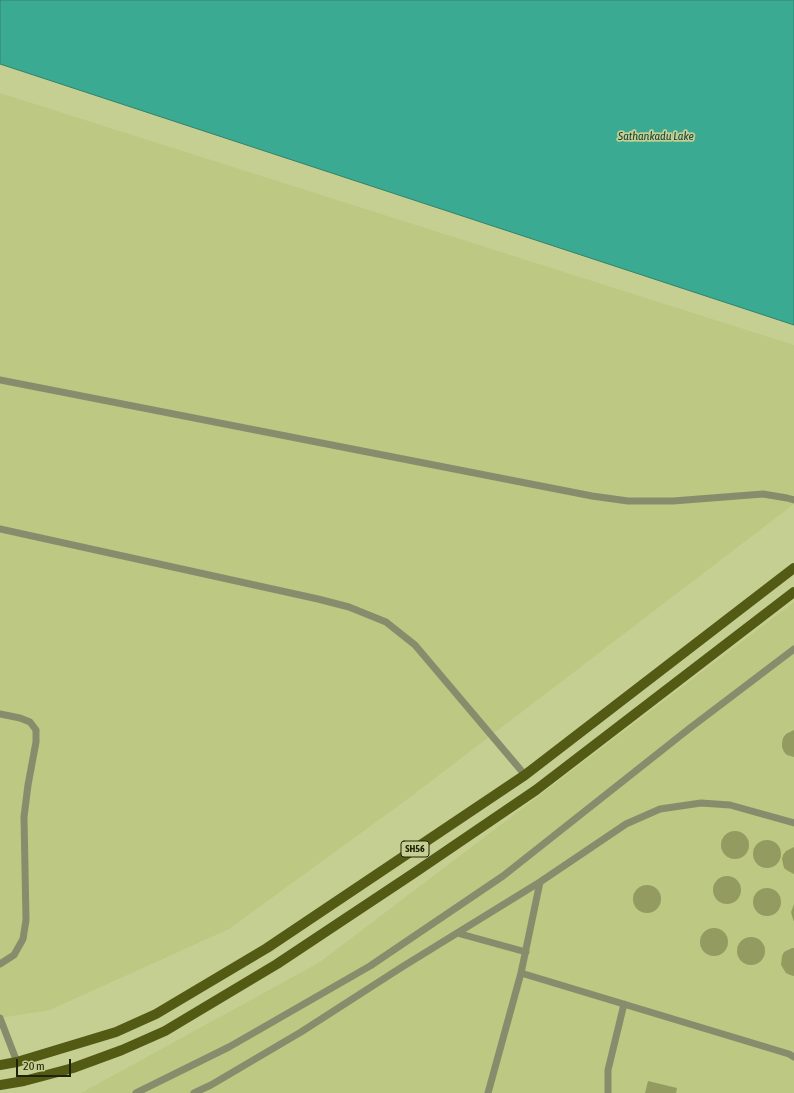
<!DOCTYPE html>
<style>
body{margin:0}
#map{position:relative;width:794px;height:1093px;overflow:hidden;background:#c6cf92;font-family:"Asap Condensed",sans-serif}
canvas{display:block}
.scale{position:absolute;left:16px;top:1059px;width:55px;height:18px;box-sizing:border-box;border:2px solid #20230b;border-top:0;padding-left:5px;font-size:12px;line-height:14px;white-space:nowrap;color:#20230b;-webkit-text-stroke:3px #c6cf92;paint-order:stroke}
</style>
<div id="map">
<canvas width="794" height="1093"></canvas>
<div class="scale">20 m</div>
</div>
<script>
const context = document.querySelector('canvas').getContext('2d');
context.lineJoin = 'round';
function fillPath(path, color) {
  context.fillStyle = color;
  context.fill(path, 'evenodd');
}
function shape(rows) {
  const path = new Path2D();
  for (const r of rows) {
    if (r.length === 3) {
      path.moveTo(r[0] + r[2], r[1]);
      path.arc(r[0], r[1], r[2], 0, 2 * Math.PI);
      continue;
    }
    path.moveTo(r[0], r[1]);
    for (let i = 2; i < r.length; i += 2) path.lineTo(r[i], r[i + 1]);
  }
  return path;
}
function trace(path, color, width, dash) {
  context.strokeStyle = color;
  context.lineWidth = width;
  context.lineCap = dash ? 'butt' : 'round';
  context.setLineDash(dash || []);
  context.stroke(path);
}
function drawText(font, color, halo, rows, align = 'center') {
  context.font = font + ' "Asap Condensed",sans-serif';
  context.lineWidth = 3.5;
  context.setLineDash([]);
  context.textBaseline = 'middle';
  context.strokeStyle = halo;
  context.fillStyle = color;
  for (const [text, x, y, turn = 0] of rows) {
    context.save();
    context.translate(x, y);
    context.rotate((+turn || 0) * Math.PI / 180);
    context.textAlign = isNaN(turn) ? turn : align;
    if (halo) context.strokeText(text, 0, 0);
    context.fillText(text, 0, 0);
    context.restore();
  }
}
fillPath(shape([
 [0,93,794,345,794,504,409,798,229,929,50,1010,0,1018],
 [794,602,794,1093,81,1093,320,962]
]), '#bdc883');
const water = shape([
 [0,0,794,0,794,325,0,64,0,0]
]);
fillPath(water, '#3aab92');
trace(water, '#32826a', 1);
fillPath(shape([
 [794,730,794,757,787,755,784,752,782,747,782,743,783,738,786,734],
 [735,845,14],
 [767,854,14],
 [794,847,794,874,788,871,784,868,782,859,783,855,786,851],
 [727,890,14],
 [647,899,14],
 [767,902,14],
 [794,904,794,922,792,916,791,912],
 [714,942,14],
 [751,951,14],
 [792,948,794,948,794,976,790,975,786,973,781,965,782,956,784,952],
 [648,1081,677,1088,676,1093,645,1093]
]), '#939b60');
trace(shape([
 [0,380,592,496,628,501,673,501,763,494,787,498,794,500],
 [0,529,318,599,349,607,386,622,415,645,525,775],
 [0,714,20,718,30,722,36,730,36,742,28,785,24,817,26,920,23,939,14,955,0,964],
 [457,933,526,952],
 [521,973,789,1054,794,1057],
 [0,1018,17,1062],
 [136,1093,229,1047,370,966,503,876,690,728,794,649],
 [194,1093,211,1085,301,1032,402,967,540,882],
 [488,1093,521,973,540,882,626,824,660,809,701,803,730,805,794,823],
 [608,1093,608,1070,624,1004]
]), '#878d6c', 7);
trace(shape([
 [0,1065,17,1062,116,1032,156,1014,267,948,525,775,794,568],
 [0,1085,24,1081,73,1068,122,1050,165,1031,277,964,414,873,536,790,794,592]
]), '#535a14', 10);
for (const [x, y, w] of [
 [415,849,28]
]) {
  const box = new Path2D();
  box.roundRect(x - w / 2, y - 8, w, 16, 3);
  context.fillStyle = '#c6cf92';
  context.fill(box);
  trace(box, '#20230b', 1);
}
drawText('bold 10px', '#20230b', null, [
 ["SH56",415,849]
]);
drawText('italic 12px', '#15453a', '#c6cf92', [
 ["Sathankadu Lake",656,136]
]);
</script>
